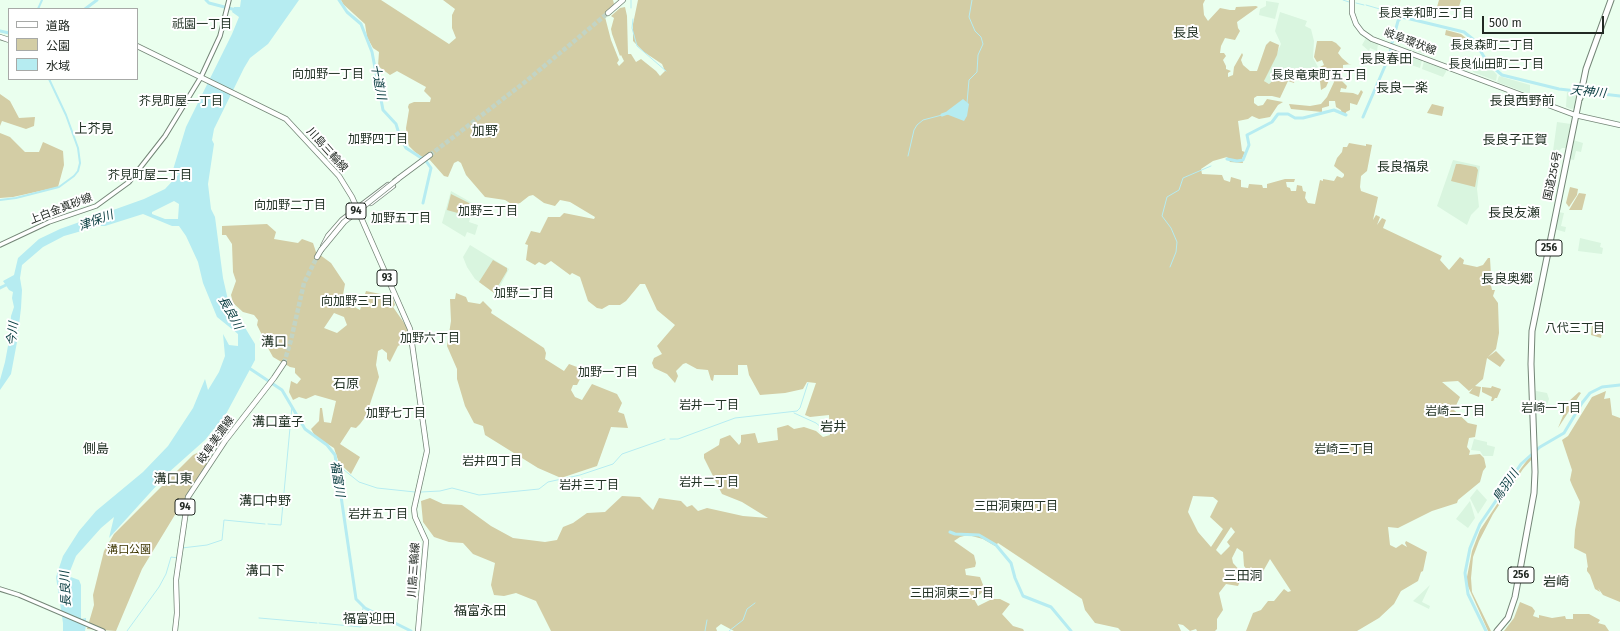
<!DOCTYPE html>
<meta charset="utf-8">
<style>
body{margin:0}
#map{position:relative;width:1620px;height:631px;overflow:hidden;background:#eaffee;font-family:"Fira Sans","Noto Sans JP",sans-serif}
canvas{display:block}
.legend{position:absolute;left:8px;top:8px;width:130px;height:72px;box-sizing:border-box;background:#fff;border:1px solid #a7a9a7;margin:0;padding:5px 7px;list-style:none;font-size:12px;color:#222923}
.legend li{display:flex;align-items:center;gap:8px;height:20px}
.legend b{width:20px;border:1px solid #a7a9a7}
.scale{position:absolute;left:1482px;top:16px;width:122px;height:18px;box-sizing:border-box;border:2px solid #222923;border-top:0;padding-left:5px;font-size:12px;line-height:14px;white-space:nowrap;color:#222923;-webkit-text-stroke:3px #fff;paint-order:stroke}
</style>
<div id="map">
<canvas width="1620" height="631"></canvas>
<ul class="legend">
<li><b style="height:5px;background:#fff"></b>道路</li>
<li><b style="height:11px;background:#d3cda5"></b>公園</li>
<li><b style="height:11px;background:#b6ecf1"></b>水域</li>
</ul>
<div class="scale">500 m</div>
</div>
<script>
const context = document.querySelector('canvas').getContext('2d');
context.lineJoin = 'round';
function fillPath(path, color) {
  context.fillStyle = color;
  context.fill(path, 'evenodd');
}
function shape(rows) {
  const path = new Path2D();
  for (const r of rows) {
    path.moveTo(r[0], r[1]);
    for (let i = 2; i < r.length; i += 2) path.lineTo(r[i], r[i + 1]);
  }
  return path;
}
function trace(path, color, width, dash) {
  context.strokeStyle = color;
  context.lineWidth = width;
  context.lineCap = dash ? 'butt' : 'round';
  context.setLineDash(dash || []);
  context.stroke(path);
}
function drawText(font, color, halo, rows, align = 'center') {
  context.font = font + ' "Fira Sans","Noto Sans JP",sans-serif';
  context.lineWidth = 4;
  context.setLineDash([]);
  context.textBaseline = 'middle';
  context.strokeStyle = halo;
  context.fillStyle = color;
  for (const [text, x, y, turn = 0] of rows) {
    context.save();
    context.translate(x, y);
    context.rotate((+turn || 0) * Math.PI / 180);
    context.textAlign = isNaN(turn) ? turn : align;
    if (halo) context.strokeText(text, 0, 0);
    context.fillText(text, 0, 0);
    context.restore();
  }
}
fillPath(shape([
 [1266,1,1279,3,1275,19,1259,15,1260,9,1266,6],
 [1280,12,1307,21,1305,26,1311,29,1314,41,1313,58,1318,67,1298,75,1288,72,1279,79,1269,84,1264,81,1281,44,1275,31],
 [1366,38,1378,44,1377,51,1370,48,1369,51,1362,45],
 [1411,42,1426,45,1424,54,1410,49,1409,47],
 [1409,55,1422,60,1420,68,1408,64,1409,61,1406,60,1407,57],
 [1474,56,1483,59,1497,75,1496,81,1473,72,1472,65],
 [1424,61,1436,65,1447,70,1443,77,1422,69],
 [1499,76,1530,85,1530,94,1497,82],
 [1567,92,1577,94,1575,108,1571,109,1566,107],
 [1557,122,1571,124,1568,148,1562,148,1558,152,1553,151],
 [1573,140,1583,143,1581,152,1576,151,1574,160,1569,159],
 [1453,160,1480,166,1477,189,1479,207,1471,215,1467,225,1437,206],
 [451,191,474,204,469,222,478,225,475,235,467,232,465,237,442,223],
 [1558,212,1564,213,1561,226,1566,227,1565,232,1554,229],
 [1580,238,1601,243,1600,247,1603,248,1602,254,1578,251],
 [470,245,509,269,496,294,475,279,467,267,463,257],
 [1536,391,1547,393,1549,399,1547,405,1536,400],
 [1474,439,1487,442,1487,445,1495,447,1493,456,1483,456,1480,451,1471,450],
 [1477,489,1487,500,1478,514,1470,498],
 [1470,501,1475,518,1468,528,1456,519],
 [1430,585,1422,602,1430,606,1429,609,1413,601]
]), '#d9f5df');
fillPath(shape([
 [341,0,381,0,449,44,456,38,452,28,452,15,455,9,443,0,613,0,614,4,607,11,605,17,611,40,619,60,617,63,619,66,624,61,621,55,620,56,612,34,611,29,614,18,611,16,620,8,625,7,627,16,628,54,631,54,636,62,641,59,656,71,660,76,665,71,662,64,644,52,633,41,633,24,638,0,1205,0,1203,4,1204,15,1208,21,1220,8,1230,10,1235,10,1236,7,1256,6,1258,7,1237,22,1238,28,1240,31,1235,40,1225,38,1221,46,1220,53,1224,53,1226,56,1223,60,1226,66,1226,69,1231,71,1228,73,1228,77,1233,75,1234,67,1242,53,1243,55,1241,60,1243,65,1250,71,1257,71,1266,45,1270,41,1279,45,1277,55,1264,81,1269,84,1275,79,1279,79,1282,75,1288,72,1293,74,1295,79,1294,83,1288,81,1280,98,1272,96,1257,96,1254,98,1254,103,1258,106,1263,105,1267,99,1283,102,1278,105,1270,117,1259,119,1252,116,1248,119,1238,121,1242,151,1245,152,1242,159,1243,163,1230,162,1227,157,1213,161,1201,169,1202,174,1222,175,1224,180,1230,182,1231,177,1241,180,1241,187,1248,188,1249,184,1262,185,1263,188,1267,188,1267,184,1285,179,1295,179,1294,182,1286,182,1287,187,1290,188,1291,191,1296,191,1297,185,1302,186,1303,191,1306,192,1305,198,1308,203,1315,204,1320,180,1323,181,1323,179,1334,181,1337,176,1342,178,1344,176,1344,174,1334,166,1337,158,1342,152,1343,147,1347,147,1349,143,1366,146,1366,144,1372,145,1367,171,1361,176,1360,187,1361,191,1378,197,1373,220,1376,215,1380,217,1377,225,1382,218,1386,220,1383,228,1442,256,1440,260,1449,270,1460,257,1464,260,1463,264,1477,267,1483,265,1488,258,1490,258,1491,276,1489,277,1492,290,1495,290,1493,296,1498,303,1499,333,1496,349,1488,357,1496,351,1505,360,1500,367,1487,358,1483,379,1475,386,1481,387,1479,397,1469,393,1473,388,1469,391,1458,381,1442,382,1460,397,1454,410,1468,423,1477,425,1475,437,1469,438,1467,447,1470,451,1469,455,1480,454,1484,458,1486,467,1483,471,1480,482,1458,500,1457,503,1432,511,1398,528,1388,527,1390,545,1396,548,1402,544,1407,547,1405,543,1406,541,1427,552,1423,571,1421,572,1418,581,1401,591,1394,604,1379,618,1357,631,1246,631,1253,613,1261,610,1268,601,1274,601,1284,589,1288,592,1291,591,1270,559,1261,575,1248,571,1244,566,1243,552,1237,548,1232,558,1233,563,1243,574,1238,586,1226,584,1219,593,1223,610,1217,619,1217,629,1215,631,1197,631,1196,629,1190,631,1183,625,1178,624,1181,631,1121,631,1118,628,1095,623,1085,610,1082,599,998,543,995,546,983,539,968,535,960,537,954,541,974,555,976,563,975,567,965,569,966,575,980,577,985,590,974,599,978,606,992,599,1000,599,1010,604,1002,614,1013,626,1023,629,1024,631,734,631,721,624,716,628,717,631,551,631,536,601,516,593,504,596,494,595,491,585,495,563,473,554,463,543,449,542,434,537,423,522,421,501,430,498,443,504,462,505,491,526,513,538,545,542,557,540,563,527,573,523,587,513,605,512,622,496,640,497,653,510,659,498,681,501,687,507,692,505,698,511,707,508,743,516,768,518,742,502,722,494,704,458,704,454,719,445,720,439,730,435,739,445,741,442,741,435,755,433,758,443,778,440,777,428,788,425,794,429,804,427,816,431,823,437,830,435,829,415,810,417,805,415,816,383,807,382,803,389,785,393,760,395,749,375,747,365,738,365,738,375,714,375,713,381,711,380,708,370,697,369,686,363,683,364,676,371,678,376,675,383,667,374,654,368,652,363,654,358,662,354,657,346,675,325,657,310,645,284,640,284,626,301,620,305,609,305,602,309,597,308,588,301,580,277,572,273,570,275,551,261,545,265,539,262,535,265,526,260,528,245,525,244,531,231,540,233,548,217,560,217,564,213,594,219,595,217,570,202,560,200,555,206,544,203,533,195,529,196,520,203,513,205,505,200,485,197,466,175,461,163,458,161,454,163,448,177,444,176,429,159,430,157,427,154,422,157,415,152,409,146,407,138,406,128,409,110,408,107,409,104,414,102,430,102,431,98,424,91,426,87,397,71,390,75,378,66,379,52,373,48,367,37,365,24,343,4],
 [1193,496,1213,497,1218,501,1210,517,1223,529,1211,547,1198,532,1188,512],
 [1231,527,1235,532,1227,542,1230,546,1221,555,1216,550],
 [1439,0,1461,0,1458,10,1456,11,1437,7],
 [1446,30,1461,34,1471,42,1445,35],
 [1317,41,1332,41,1336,43,1341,48,1338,53,1342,58,1349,64,1352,64,1343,65,1343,70,1352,71,1352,73,1342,73,1342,81,1347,86,1346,89,1341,88,1340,92,1353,93,1358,95,1361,90,1363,92,1357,105,1350,103,1350,110,1346,112,1345,115,1342,114,1341,110,1336,107,1335,101,1329,101,1329,106,1322,108,1322,112,1291,109,1289,104,1310,106,1321,104,1327,97,1334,82,1333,78,1330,78,1326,87,1321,90,1320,81,1325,76,1320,67,1324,65,1322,60,1317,62,1314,57],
 [0,94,10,101,19,118,35,117,34,126,26,129,2,121,0,126],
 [1432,104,1444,107,1442,116,1427,113],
 [0,133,10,137,25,152,39,152,43,142,63,151,64,165,58,187,13,197,0,198],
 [1456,164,1460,164,1476,167,1478,170,1475,187,1451,181],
 [1570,187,1578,189,1577,195,1569,207,1566,203],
 [1579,193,1586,194,1582,210,1569,210],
 [451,194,471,204,468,216,447,210],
 [267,224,276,232,274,239,298,243,302,239,313,243,316,252,331,263,345,284,342,300,360,310,366,291,385,295,393,299,395,305,393,307,409,330,410,340,398,346,390,362,387,359,387,353,382,349,378,351,376,365,379,377,366,416,360,424,356,428,351,427,340,444,360,457,351,474,339,463,334,448,315,436,311,429,319,421,320,408,322,408,324,422,331,423,336,401,315,395,306,399,299,397,293,400,289,392,291,381,297,384,301,379,295,373,295,368,290,367,273,357,268,348,269,345,277,341,274,337,263,337,257,325,258,320,254,315,243,312,233,303,231,295,236,281,233,272,232,244,226,235,222,235,222,226],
 [334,313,344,317,347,325,337,333,324,328],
 [493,260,507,268,507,271,494,293,479,282],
 [456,293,466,297,468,302,480,304,483,301,492,310,491,313,544,348,546,353,545,359,564,371,569,364,577,367,581,377,577,385,573,385,571,390,575,397,582,400,592,384,617,394,622,403,618,412,624,414,628,428,611,427,597,466,561,478,538,468,485,435,483,426,474,423,465,406,457,379,457,369,447,346,451,321,450,299,455,299],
 [1592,324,1603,326,1601,338,1591,335],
 [1492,386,1501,389,1497,398,1495,398,1493,401,1491,401,1492,397,1482,392,1482,387,1491,388],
 [1606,391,1604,399,1610,398,1612,415,1620,418,1620,602,1603,595,1598,588,1600,592,1595,589,1590,575,1587,571,1587,567,1588,568,1586,554,1574,548,1575,530,1580,502,1572,485,1570,480,1572,470,1562,440,1568,436,1592,397],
 [1579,392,1581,393,1558,428,1569,401],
 [201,451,212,457,187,495,142,569,116,631,87,629,94,605,93,595,104,551,114,534,193,455],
 [1531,455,1532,459,1523,469,1493,514,1479,541,1473,557,1471,578,1472,592,1491,631,1488,631,1467,584,1467,577,1472,551,1480,530,1519,471],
 [1520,602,1532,607,1535,611,1533,616,1539,618,1539,615,1552,618,1565,616,1566,619,1573,619,1573,614,1589,614,1600,620,1598,623,1605,625,1609,631,1504,631,1514,618]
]), '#d3cda5');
fillPath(shape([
 [241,0,299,0,268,44,250,58,244,68,214,129,212,140,214,144,208,184,211,209,215,217,223,278,228,300,255,344,255,360,226,414,205,440,168,473,109,538,114,517,101,528,76,556,68,576,79,580,81,585,81,619,86,618,86,625,85,631,63,631,63,623,56,577,63,556,79,531,96,511,143,472,168,446,193,408,205,379,208,390,219,372,225,356,223,334,229,345,238,346,238,334,217,317,203,283,198,262,186,236,179,226,172,226,143,214,105,226,99,226,64,236,43,247,22,265,20,278,22,290,21,308,17,342,11,374,0,390,0,380,5,362,10,335,11,316,14,307,12,298,13,292,9,290,3,281,14,275,18,258,39,239,60,229,144,199,165,189,179,174,172,173,186,127,232,34,239,17,232,12,234,7,240,7],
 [174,201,179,204,178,219,165,219,152,214,152,212],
 [963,99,969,104,967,116,964,121,946,114,947,111]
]), '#b6ecf1');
trace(shape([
 [1343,0,1349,2],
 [1356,3,1364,5],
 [1366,5,1407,17],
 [631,8,631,0],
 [633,19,632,28,637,46,666,71],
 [967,103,969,80,977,72,978,55,983,44,981,37,975,31,969,17,972,0],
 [908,156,914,130,917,125,923,120,942,115],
 [1170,267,1176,252,1177,242,1171,228,1162,216,1167,197,1179,190,1183,178,1211,166],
 [794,413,816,423,829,434],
 [670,439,678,439,735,418,797,411,800,408,808,383],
 [335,455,339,466,359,482,377,488,415,492],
 [421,492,440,491,452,488,479,495,539,489,548,482,580,475,613,464,622,454,665,439],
 [268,524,281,525,292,406],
 [182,548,207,545,222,540,224,520,265,524],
 [363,607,364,607],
 [259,618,317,623],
 [319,623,361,627,363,608],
 [127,631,159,587,166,574,171,557,178,558],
 [705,631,707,620],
 [729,631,743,620,747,609,755,603]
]), '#b6ecf1', 1);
trace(shape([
 [38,9,42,0],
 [0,200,16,198,59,187,74,176,78,171,80,163,78,148,66,115,49,79]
]), '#b6ecf1', 2);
trace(shape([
 [206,0,209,3,236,10],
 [339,0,347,12,361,24,372,52,383,110,396,124,400,137,406,148,426,161,431,168,423,203],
 [85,9,97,0],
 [0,31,9,33],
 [1392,43,1398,21,1402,17,1464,32,1474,40],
 [1476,44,1488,63,1502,75,1559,89,1620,96],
 [1388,59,1391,49],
 [942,115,950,112],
 [1363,117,1385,66],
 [1227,159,1237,161,1243,160,1249,145,1247,135,1272,122,1278,114,1288,114,1295,118,1303,118,1334,110,1346,115],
 [0,288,8,284],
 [249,368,282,390,305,429,327,445,335,455,356,599,365,608,411,631],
 [950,532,955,534,979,535,996,545,1011,563,1015,578,1023,596,1051,607,1071,631],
 [1486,631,1468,594,1465,573,1470,548,1480,524,1521,464,1540,447,1564,433,1582,403,1590,393,1602,387,1620,385]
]), '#b6ecf1', 3);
trace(shape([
 [430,155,525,82,608,13],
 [284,363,291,340,304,283,317,257]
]), '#c2d4c5', 4.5, [4.5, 2]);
const secondary = shape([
 [0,245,49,222,96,206,129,182,165,136,201,77,220,36,229,0],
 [0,589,19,595,103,631]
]);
const primary = shape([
 [1352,0,1352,13,1356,24,1362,32,1372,39,1575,115,1620,125],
 [608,13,623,0],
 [0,37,9,40],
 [137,46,286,119,339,176,352,197,410,329,427,451,414,509,415,517,426,541,418,631],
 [395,181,430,155],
 [371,203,393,186],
 [323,246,328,236,342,220,388,185],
 [317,257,321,250],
 [175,631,177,613,176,580,188,497,225,441,274,378,284,363]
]);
const trunk = shape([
 [1580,98,1586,69,1611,0],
 [1497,631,1508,618,1515,597,1534,493,1535,472,1531,364,1532,331,1580,95]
]);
trace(secondary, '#748677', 5.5);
trace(primary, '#748677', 6);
trace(trunk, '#748677', 7);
trace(secondary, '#fff', 3.5);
trace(primary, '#fff', 4.5);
trace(trunk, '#fff', 5);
const primaryBridge = shape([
 [321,250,344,222,398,179]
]);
trace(primaryBridge, '#748677', 6, []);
trace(primaryBridge, '#fff', 4.5);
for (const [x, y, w] of [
 [356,211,20],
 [1549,248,26],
 [387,278,20],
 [185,507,20],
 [1521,575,26]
]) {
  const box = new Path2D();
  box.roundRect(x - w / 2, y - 8, w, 16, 3);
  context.fillStyle = '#fff';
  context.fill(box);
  trace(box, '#222923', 1);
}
drawText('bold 10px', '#222923', null, [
 ["94",356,211],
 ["256",1549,248],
 ["93",387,278],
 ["94",185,507],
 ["256",1521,575]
]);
drawText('11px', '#222923', '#fff', [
 ["岐阜環状線",1410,42,21],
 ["川島三輪線",327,150,48],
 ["国道256号",1553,176,-78],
 ["上白金真砂線",61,209,-21],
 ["岐阜美濃線",216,440,-55],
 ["川島三輪線",414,570,-86]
]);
drawText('11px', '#3d3500', '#fff', [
 ["溝口公園",129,550]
]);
drawText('12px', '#233326', '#fff', [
 ["長良幸和町三丁目",1426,14],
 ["祇園一丁目",202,25],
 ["長良森町二丁目",1492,46],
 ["長良仙田町二丁目",1496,65],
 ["向加野一丁目",328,75],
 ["長良竜東町五丁目",1319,76],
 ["芥見町屋一丁目",181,102],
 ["加野四丁目",378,140],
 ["芥見町屋二丁目",150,176],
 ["向加野二丁目",290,206],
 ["加野三丁目",488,212],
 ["加野五丁目",401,219],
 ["加野二丁目",524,294],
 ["向加野三丁目",357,302],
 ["八代三丁目",1575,329],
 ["加野六丁目",430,339],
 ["加野一丁目",608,373],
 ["岩井一丁目",709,406],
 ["岩崎一丁目",1551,409],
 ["岩崎二丁目",1455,412],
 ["加野七丁目",396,414],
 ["岩崎三丁目",1344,450],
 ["岩井四丁目",492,462],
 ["岩井二丁目",709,483],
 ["岩井三丁目",589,486],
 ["三田洞東四丁目",1016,507],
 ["岩井五丁目",378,515],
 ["三田洞東三丁目",952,594]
]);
drawText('italic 12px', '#03383c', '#fff', [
 ["十道川",378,82,79],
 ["天神川",1588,92,6],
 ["津保川",96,221,-21],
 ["長良川",230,313,61],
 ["今川",13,334,-84],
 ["福富川",337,479,81],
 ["鳥羽川",1506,486,-56],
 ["長良川",66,589,-93]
]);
drawText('13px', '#233326', '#fff', [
 ["長良",1186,33],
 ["長良春田",1386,59],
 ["長良一楽",1402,88],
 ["長良西野前",1522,101],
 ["上芥見",94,129],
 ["加野",485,131],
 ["長良子正賀",1515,140],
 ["長良福泉",1403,167],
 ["長良友瀬",1514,213],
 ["長良奥郷",1507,279],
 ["溝口",274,342],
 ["石原",346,384],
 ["溝口童子",278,422],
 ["岩井",833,427],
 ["側島",96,449],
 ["溝口東",173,479],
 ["溝口中野",265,501],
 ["溝口下",265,571],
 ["三田洞",1243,576],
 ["岩崎",1556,582],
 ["福富永田",480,611],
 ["福富迎田",369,619]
]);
</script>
